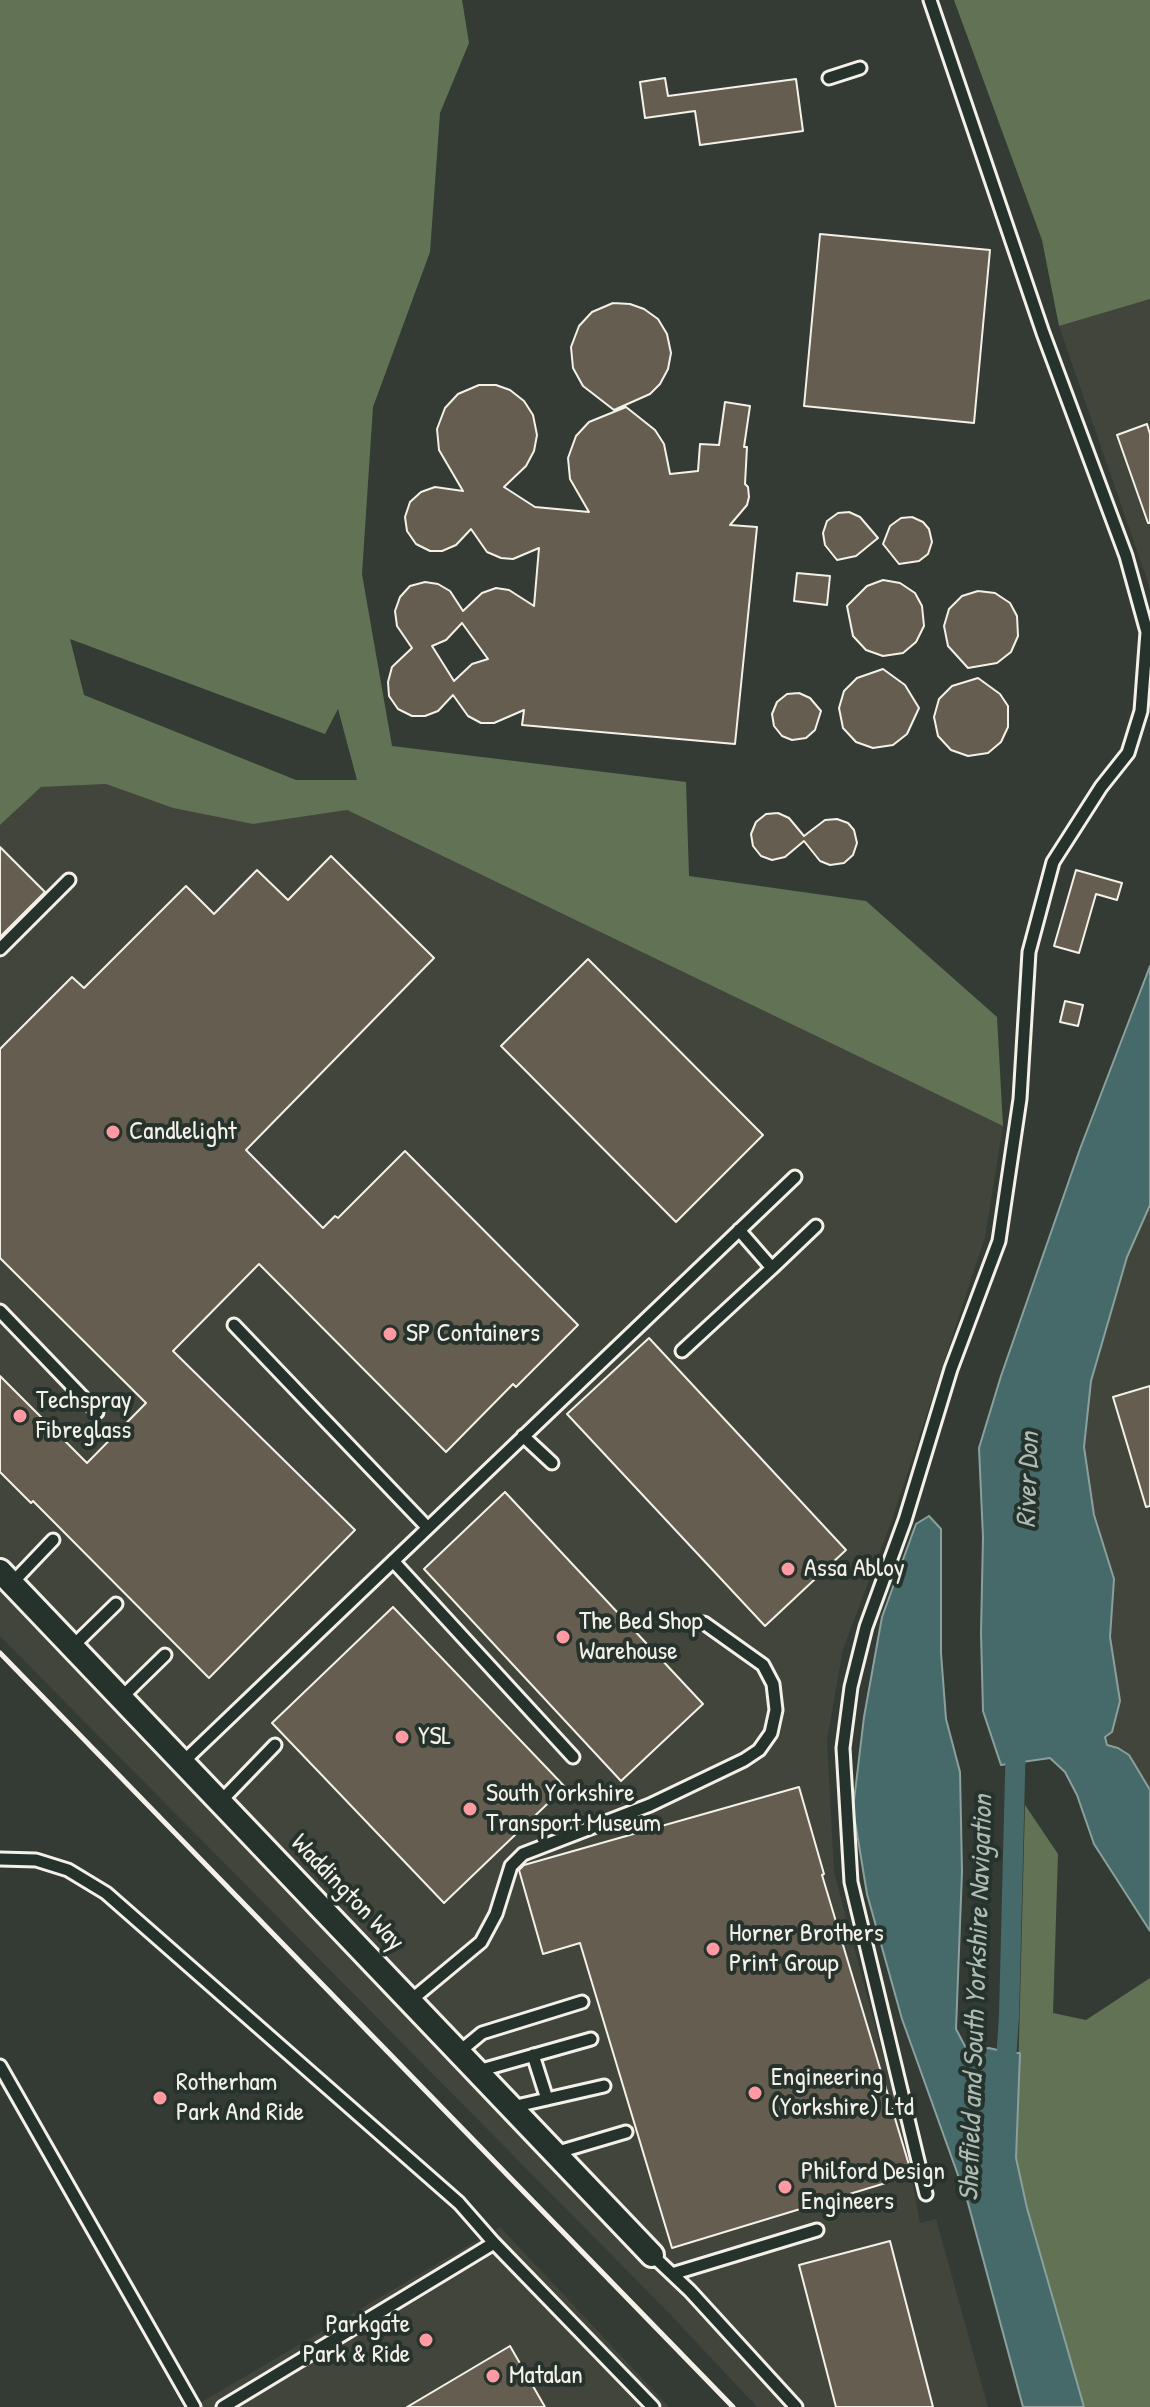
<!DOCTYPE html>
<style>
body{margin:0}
canvas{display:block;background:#333b34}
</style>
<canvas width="1150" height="2407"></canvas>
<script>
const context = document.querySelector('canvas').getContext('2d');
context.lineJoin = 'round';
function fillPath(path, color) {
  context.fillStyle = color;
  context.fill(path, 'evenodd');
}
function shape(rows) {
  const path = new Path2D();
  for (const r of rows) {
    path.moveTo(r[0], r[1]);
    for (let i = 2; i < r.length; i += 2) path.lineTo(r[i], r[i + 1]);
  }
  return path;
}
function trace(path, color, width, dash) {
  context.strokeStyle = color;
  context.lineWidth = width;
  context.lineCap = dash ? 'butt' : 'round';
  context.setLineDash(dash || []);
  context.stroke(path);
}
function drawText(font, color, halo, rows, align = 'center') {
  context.font = font + ' "Patrick Hand",sans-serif';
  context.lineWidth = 8;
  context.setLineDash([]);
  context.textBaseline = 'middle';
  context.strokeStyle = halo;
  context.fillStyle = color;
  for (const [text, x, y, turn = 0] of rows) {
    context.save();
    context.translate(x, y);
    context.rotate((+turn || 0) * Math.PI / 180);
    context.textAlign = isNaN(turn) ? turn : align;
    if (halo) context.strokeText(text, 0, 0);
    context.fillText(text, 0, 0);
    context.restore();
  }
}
fillPath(shape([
 [1150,299,1150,588,1059,326],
 [106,784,173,808,253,824,346,810,1003,1126,985,1237,891,1523,843,1649,827,1740,834,1872,902,2127,920,2223,936,2219,988,2407,757,2407,671,2315,0,1636,0,825,41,787],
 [1150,1205,1150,1790,1129,1755,1118,1748,1107,1745,1105,1737,1120,1701,1110,1637,1114,1579,1094,1515,1084,1447,1091,1381,1127,1257],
 [500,2227,669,2407,193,2407]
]), '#42453c');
fillPath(shape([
 [0,0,462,0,469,43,440,113,430,252,373,407,362,574,392,746,686,782,689,876,866,901,997,1017,1003,1126,347,810,253,824,173,808,106,784,41,787,0,825],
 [70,639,325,734,338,709,357,780,296,780,84,695],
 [954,0,1150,0,1150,299,1059,326,1042,240],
 [1025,1805,1058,1854,1053,2013,1086,2020,1150,1978,1150,2407,1084,2407,1027,2208,1016,2158]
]), '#627254');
const water = shape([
 [1150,966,1150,1205,1127,1257,1091,1381,1084,1447,1094,1515,1114,1579,1110,1637,1120,1701,1112,1732,1105,1737,1107,1745,1118,1748,1129,1755,1150,1790,1150,1931,1094,1844,1077,1795,1065,1772,1050,1758,1001,1765,983,1711,981,1633,983,1537,979,1448,1001,1376,1080,1149,1150,966],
 [929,1516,941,1529,941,1653,946,1719,960,1772,962,1872,956,2029,967,2050,989,2048,1010,2053,1020,2053,1016,2158,1027,2208,1084,2407,1023,2407,968,2203,902,2019,867,1894,853,1809,864,1717,882,1617,916,1524,929,1516]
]);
fillPath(water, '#456a69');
trace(water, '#8ba09c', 2);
trace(shape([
 [1005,2077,1009,2016,1016,1737]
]), '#456a69', 20);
const building = shape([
 [665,78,668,96,796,79,803,131,700,145,695,111,645,118,640,82,665,78],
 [820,234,990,250,974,423,804,406,820,234],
 [613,303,630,304,644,309,658,319,667,334,671,353,668,369,660,384,650,394,614,410,583,386,573,368,571,347,579,326,592,312,613,303],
 [479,385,496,385,510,390,524,401,533,415,537,435,534,451,526,466,504,487,535,507,589,512,570,479,568,458,576,436,589,422,626,407,655,430,664,444,670,474,698,471,700,444,719,445,725,402,750,406,744,447,747,447,745,484,748,487,749,497,747,505,730,525,757,527,735,744,522,725,524,710,494,723,481,723,468,716,453,695,438,711,425,716,412,716,398,709,389,696,388,682,392,667,412,648,397,626,395,611,400,597,410,586,425,582,438,584,450,591,463,611,482,593,496,588,509,590,534,606,539,548,513,559,501,558,487,552,471,529,456,545,442,551,430,551,416,544,407,531,405,517,410,502,421,492,435,487,463,491,439,450,437,429,445,408,458,394,479,385],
 [462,623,488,659,472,664,454,681,432,646,446,640,462,623],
 [1147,424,1150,434,1150,523,1148,523,1117,435,1147,424],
 [849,512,860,517,878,538,856,556,837,560,825,545,823,533,827,521,838,513,849,512],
 [912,517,923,522,929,529,932,542,928,554,919,561,899,564,883,544,890,526,901,518,912,517],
 [797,573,830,576,827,605,794,601,797,573],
 [883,580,900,583,915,593,922,606,924,626,916,642,903,653,883,656,866,650,853,636,847,606,867,586,883,580],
 [978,591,995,593,1010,603,1017,616,1018,636,1011,652,997,663,968,668,948,646,944,626,949,609,962,596,978,591],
 [883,669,905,685,919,708,907,734,893,745,873,748,856,742,843,728,839,708,844,691,857,678,883,669],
 [978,678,1000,694,1008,706,1008,727,1001,742,988,753,968,756,951,750,938,736,934,717,939,699,952,686,978,678],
 [799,693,810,698,821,711,815,730,806,738,792,740,782,736,774,726,772,714,777,702,787,694,799,693],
 [778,813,789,818,804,836,825,820,837,819,848,823,854,830,857,843,853,855,844,863,830,865,820,861,804,841,785,857,772,860,761,856,753,846,751,834,756,822,766,814,778,813],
 [0,847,45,892,0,937,0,847],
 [331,856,434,958,246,1150,323,1228,335,1216,338,1218,405,1151,578,1325,516,1387,513,1384,446,1452,259,1264,173,1351,355,1530,209,1678,33,1501,31,1503,0,1472,0,1376,87,1463,146,1403,0,1258,0,1049,72,977,84,988,186,886,214,914,257,870,288,900,331,856],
 [1076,870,1122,883,1117,900,1096,894,1079,953,1054,946,1076,870],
 [588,959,763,1135,676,1222,501,1046,588,959],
 [1065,1001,1083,1005,1078,1026,1060,1022,1065,1001],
 [649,1338,846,1550,765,1626,567,1414,649,1338],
 [1150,1386,1150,1506,1146,1507,1113,1397,1150,1386],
 [505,1492,703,1704,621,1781,424,1569,505,1492],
 [393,1607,565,1787,444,1903,272,1723,393,1607],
 [799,1787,824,1874,822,1875,912,2175,672,2248,580,1943,543,1954,519,1870,524,1865,799,1787],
 [890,2241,933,2407,836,2407,799,2265,890,2241],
 [510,2346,545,2407,407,2407,510,2346]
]);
fillPath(building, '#655d4f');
trace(building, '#f4f1e8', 2);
const lane = shape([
 [829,78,860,68],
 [0,949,69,880],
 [739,1230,772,1268,816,1226],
 [0,1311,97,1412],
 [234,1325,427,1527],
 [682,1351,772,1268],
 [523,1436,552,1463],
 [393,1561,573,1757],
 [12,1583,53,1540],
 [73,1646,116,1604],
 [122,1697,165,1655],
 [183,1762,795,1177],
 [221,1801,275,1745],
 [0,1859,36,1860,68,1870,106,1893,459,2203,494,2243],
 [410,2001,481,1942,496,1914,511,1866,523,1854,650,1805,744,1760,759,1750,771,1733,776,1710,773,1684,763,1665,704,1623],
 [459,2052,482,2033,582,2002],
 [533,2055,547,2099],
 [0,2066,194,2407],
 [478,2071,591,2039],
 [512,2107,604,2086],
 [555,2153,626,2132],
 [926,2194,851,1882,843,1748,851,1687,866,1627,905,1520,951,1369,999,1241,1020,1099,1029,952,1053,862,1101,787,1128,753,1141,711,1147,632,1126,556,1043,333,930,0],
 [652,2255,690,2291,796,2407],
 [672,2274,817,2230],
 [223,2407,494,2243,653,2407]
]);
const street = shape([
 [0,1571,652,2255]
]);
trace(lane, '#f4f1e8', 17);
trace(street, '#f4f1e8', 28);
trace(lane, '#26332d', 11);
trace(street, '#26332d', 22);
trace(shape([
 [0,1653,733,2407]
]), '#f4f1e8', 5);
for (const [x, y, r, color] of [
 [113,1132,8,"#ff9aa2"],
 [390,1334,8,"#ff9aa2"],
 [20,1416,8,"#ff9aa2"],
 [788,1569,8,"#ff9aa2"],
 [563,1637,8,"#ff9aa2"],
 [402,1737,8,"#ff9aa2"],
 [470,1809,8,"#ff9aa2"],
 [713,1949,8,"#ff9aa2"],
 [755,2093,8,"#ff9aa2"],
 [160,2098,8,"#ff9aa2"],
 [785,2187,8,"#ff9aa2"],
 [426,2340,8,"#ff9aa2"],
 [493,2376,8,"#ff9aa2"]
]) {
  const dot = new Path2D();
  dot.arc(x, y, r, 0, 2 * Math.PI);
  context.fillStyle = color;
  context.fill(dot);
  trace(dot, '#26332d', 3);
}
drawText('26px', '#f4f1e8', '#26332d', [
 ["Candlelight",129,1132],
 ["SP Containers",406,1334],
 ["Techspray",36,1401],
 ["Fibreglass",36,1431],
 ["Assa Abloy",804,1569],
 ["The Bed Shop",579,1622],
 ["Warehouse",579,1652],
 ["YSL",418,1737],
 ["South Yorkshire",486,1794],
 ["Transport Museum",486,1824],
 ["Horner Brothers",729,1934],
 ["Print Group",729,1964],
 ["Engineering",771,2078],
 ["(Yorkshire) Ltd",771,2108],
 ["Rotherham",176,2083],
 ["Park And Ride",176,2113],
 ["Philford Design",801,2172],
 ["Engineers",801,2202],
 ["Parkgate",410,2325,"right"],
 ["Park & Ride",410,2355,"right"],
 ["Matalan",509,2376]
], 'left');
drawText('26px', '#f4f1e8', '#26332d', [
 ["Waddington Way",347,1893,46]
]);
drawText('italic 28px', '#aebbb5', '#26332d', [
 ["River Don",1029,1480,-88],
 ["Sheffield and South Yorkshire Navigation",977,1998,-88]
]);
</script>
